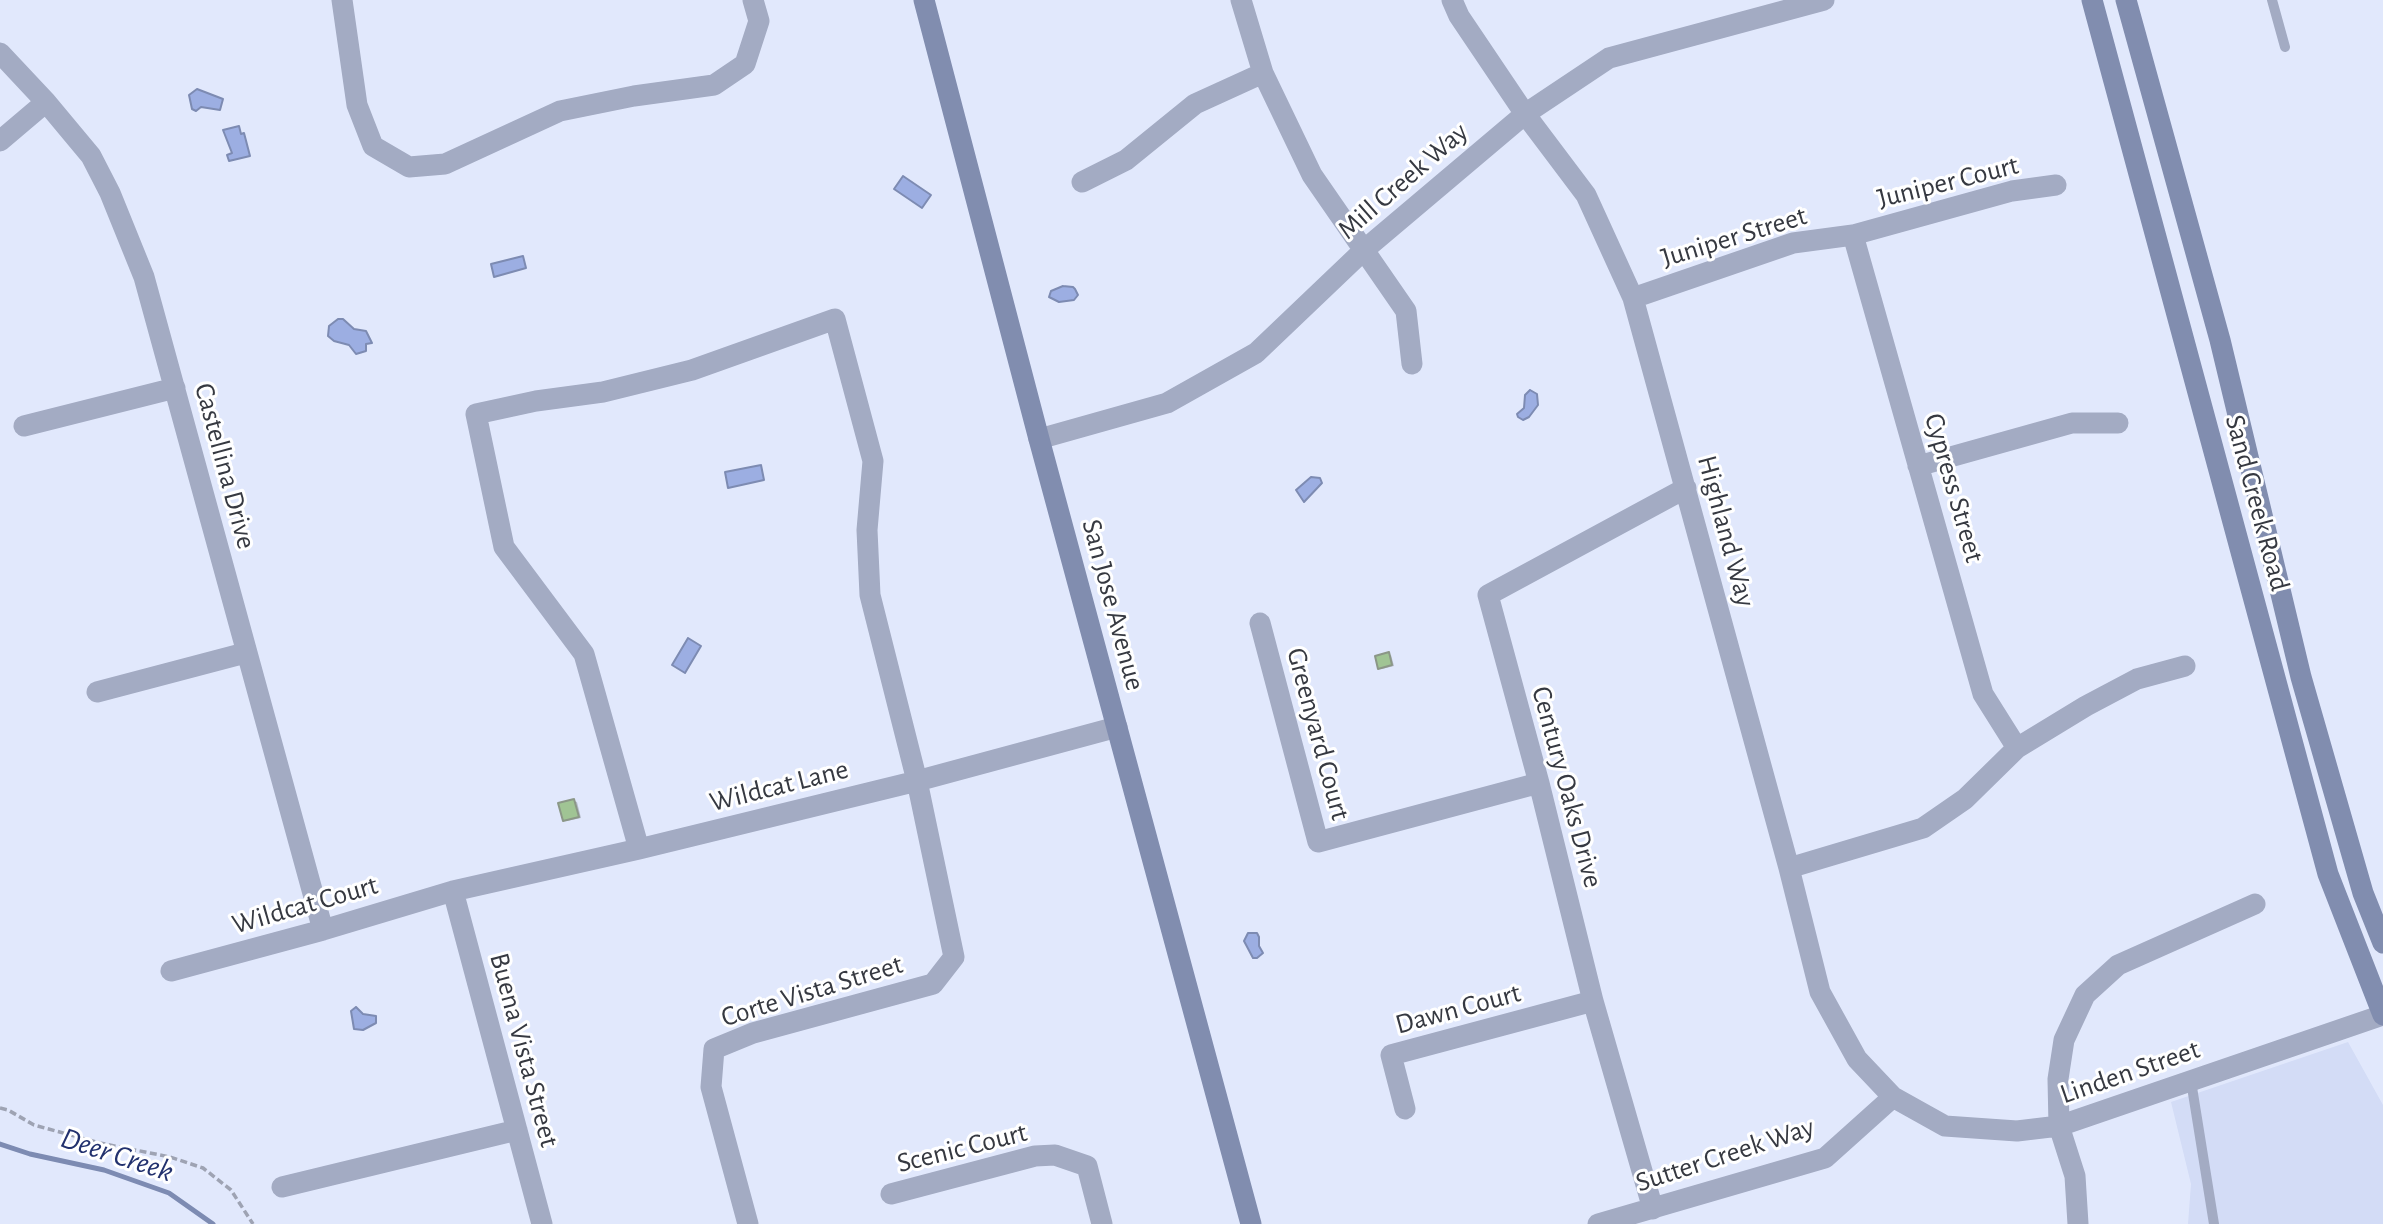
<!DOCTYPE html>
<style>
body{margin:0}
canvas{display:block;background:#e1e8fc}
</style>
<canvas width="2383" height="1224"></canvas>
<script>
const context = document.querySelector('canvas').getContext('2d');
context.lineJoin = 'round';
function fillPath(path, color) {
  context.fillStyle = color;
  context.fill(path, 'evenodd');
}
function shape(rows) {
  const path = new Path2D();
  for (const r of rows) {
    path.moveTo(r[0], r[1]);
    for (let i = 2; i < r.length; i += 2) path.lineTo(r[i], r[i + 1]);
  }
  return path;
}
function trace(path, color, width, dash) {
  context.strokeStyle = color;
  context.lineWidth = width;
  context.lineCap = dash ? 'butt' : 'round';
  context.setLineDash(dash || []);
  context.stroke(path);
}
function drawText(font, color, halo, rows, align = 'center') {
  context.font = font + ' "Alegreya Sans",sans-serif';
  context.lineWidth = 6;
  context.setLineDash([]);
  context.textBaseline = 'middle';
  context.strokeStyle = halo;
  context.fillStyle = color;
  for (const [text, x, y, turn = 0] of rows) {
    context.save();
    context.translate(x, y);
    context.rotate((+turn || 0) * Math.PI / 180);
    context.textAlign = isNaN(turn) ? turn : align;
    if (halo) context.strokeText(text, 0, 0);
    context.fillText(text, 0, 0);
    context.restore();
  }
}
fillPath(shape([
 [2348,1042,2383,1105,2383,1224,2188,1224,2191,1184,2171,1102]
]), '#d3dcf6');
const water = shape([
 [197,89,223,99,220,110,201,107,196,111,192,109,189,95,197,89],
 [239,126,241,134,244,133,250,156,229,161,227,155,232,153,223,130,239,126],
 [903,176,931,195,922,208,894,189,903,176],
 [523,256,526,268,494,277,491,264,523,256],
 [1063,286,1073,287,1075,289,1078,295,1074,300,1059,302,1049,297,1051,291,1063,286],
 [338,319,343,319,354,329,366,331,372,343,366,344,366,351,356,354,349,345,334,341,328,336,329,326,338,319],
 [1530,390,1537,394,1538,405,1529,417,1523,420,1518,417,1517,414,1524,408,1525,395,1530,390],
 [761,465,764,480,728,488,725,472,761,465],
 [1311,477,1320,478,1322,483,1304,502,1296,490,1311,477],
 [688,638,701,646,685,673,672,665,688,638],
 [1248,933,1257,933,1259,937,1259,946,1263,953,1257,958,1253,958,1244,941,1248,933],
 [356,1007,363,1014,376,1016,376,1023,363,1030,354,1029,351,1011,356,1007]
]);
fillPath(water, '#9caee2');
trace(water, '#7d8bb2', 2);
fillPath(shape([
 [1388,654,1391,655,1394,666,1382,669,1380,668],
 [574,801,577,802,581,818,567,821,564,820]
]), '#0003');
trace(shape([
 [0,1144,30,1154,104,1170,169,1193,213,1224]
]), '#7d8bb2', 5);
const building = shape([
 [1389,652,1392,665,1378,669,1375,656,1389,652],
 [574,799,579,817,563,821,558,803,574,799]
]);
fillPath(building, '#a0c494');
trace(building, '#8b9787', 2);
trace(shape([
 [0,1108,8,1110,34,1125,100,1143,170,1157,203,1168,231,1190,253,1224]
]), '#9ea3b3', 3.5, [7, 3.5]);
trace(shape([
 [2272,0,2285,47],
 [2191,1081,2214,1224]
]), '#a3abc3', 10);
trace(shape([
 [342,0,357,105,373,146,409,167,445,164,560,111,634,96,714,85,745,64,759,21,753,0],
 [1241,0,1263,73,1312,175,1406,311,1412,364],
 [1452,0,1459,16,1525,114,1586,195,1633,298,1789,868,1820,992,1857,1059,1893,1097,1945,1126,2017,1131,2059,1126,2383,1015],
 [0,53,46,102,91,156,110,193,144,277,323,930],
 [0,141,46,102],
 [1082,182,1126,160,1195,104,1263,73],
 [1853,235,1983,694,2017,748],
 [1633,298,1793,243,1853,235,2012,191,2056,185],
 [24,426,175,388],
 [1039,439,1167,403,1256,353,1364,250,1525,114,1609,58,1824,0],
 [1918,466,2072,423,2118,423],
 [1260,623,1318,842,1539,783],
 [97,692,245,653],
 [639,849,584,654,504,547,476,414,536,401,603,392,692,370,835,319,873,461,867,530,870,595,917,781,954,957,933,984,753,1033,714,1049,711,1087,748,1224],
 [1789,868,1923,828,1965,799,2017,748,2086,706,2137,679,2185,666],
 [453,891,542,1224],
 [171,971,323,930,453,891,639,849,917,781,1117,727],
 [1405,1109,1391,1055,1593,1001],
 [282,1187,517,1130],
 [891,1194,1035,1156,1055,1155,1087,1166,1102,1224],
 [1653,1209,1593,1001,1539,783,1488,595,1686,488],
 [1598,1224,1825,1158,1893,1097],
 [2078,1224,2075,1176,2059,1126,2058,1079,2064,1040,2085,995,2118,965,2255,904]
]), '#a3abc3', 21);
trace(shape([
 [924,0,1039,439,1251,1224],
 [2092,0,2328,874,2383,1015],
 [2126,0,2220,340,2301,677,2363,893,2383,943]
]), '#818daf', 21);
drawText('28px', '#363941', '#fff', [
 ["Mill Creek Way",1403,181,-41],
 ["Juniper Court",1948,182,-14],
 ["Juniper Street",1734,237,-17],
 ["Castellina Drive",225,466,75],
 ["Cypress Street",1954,488,74],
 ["Sand Creek Road",2257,503,75],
 ["Highland Way",1726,531,75],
 ["San Jose Avenue",1113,605,75],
 ["Greenyard Court",1318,734,75],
 ["Wildcat Lane",779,786,-14],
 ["Century Oaks Drive",1567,787,75],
 ["Wildcat Court",305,905,-16],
 ["Corte Vista Street",812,991,-17],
 ["Dawn Court",1458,1009,-15],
 ["Buena Vista Street",524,1050,75],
 ["Linden Street",2130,1072,-19],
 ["Scenic Court",962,1148,-14],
 ["Sutter Creek Way",1725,1155,-18]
]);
drawText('italic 30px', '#22316e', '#fff', [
 ["Deer Creek",117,1155,18]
]);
</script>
